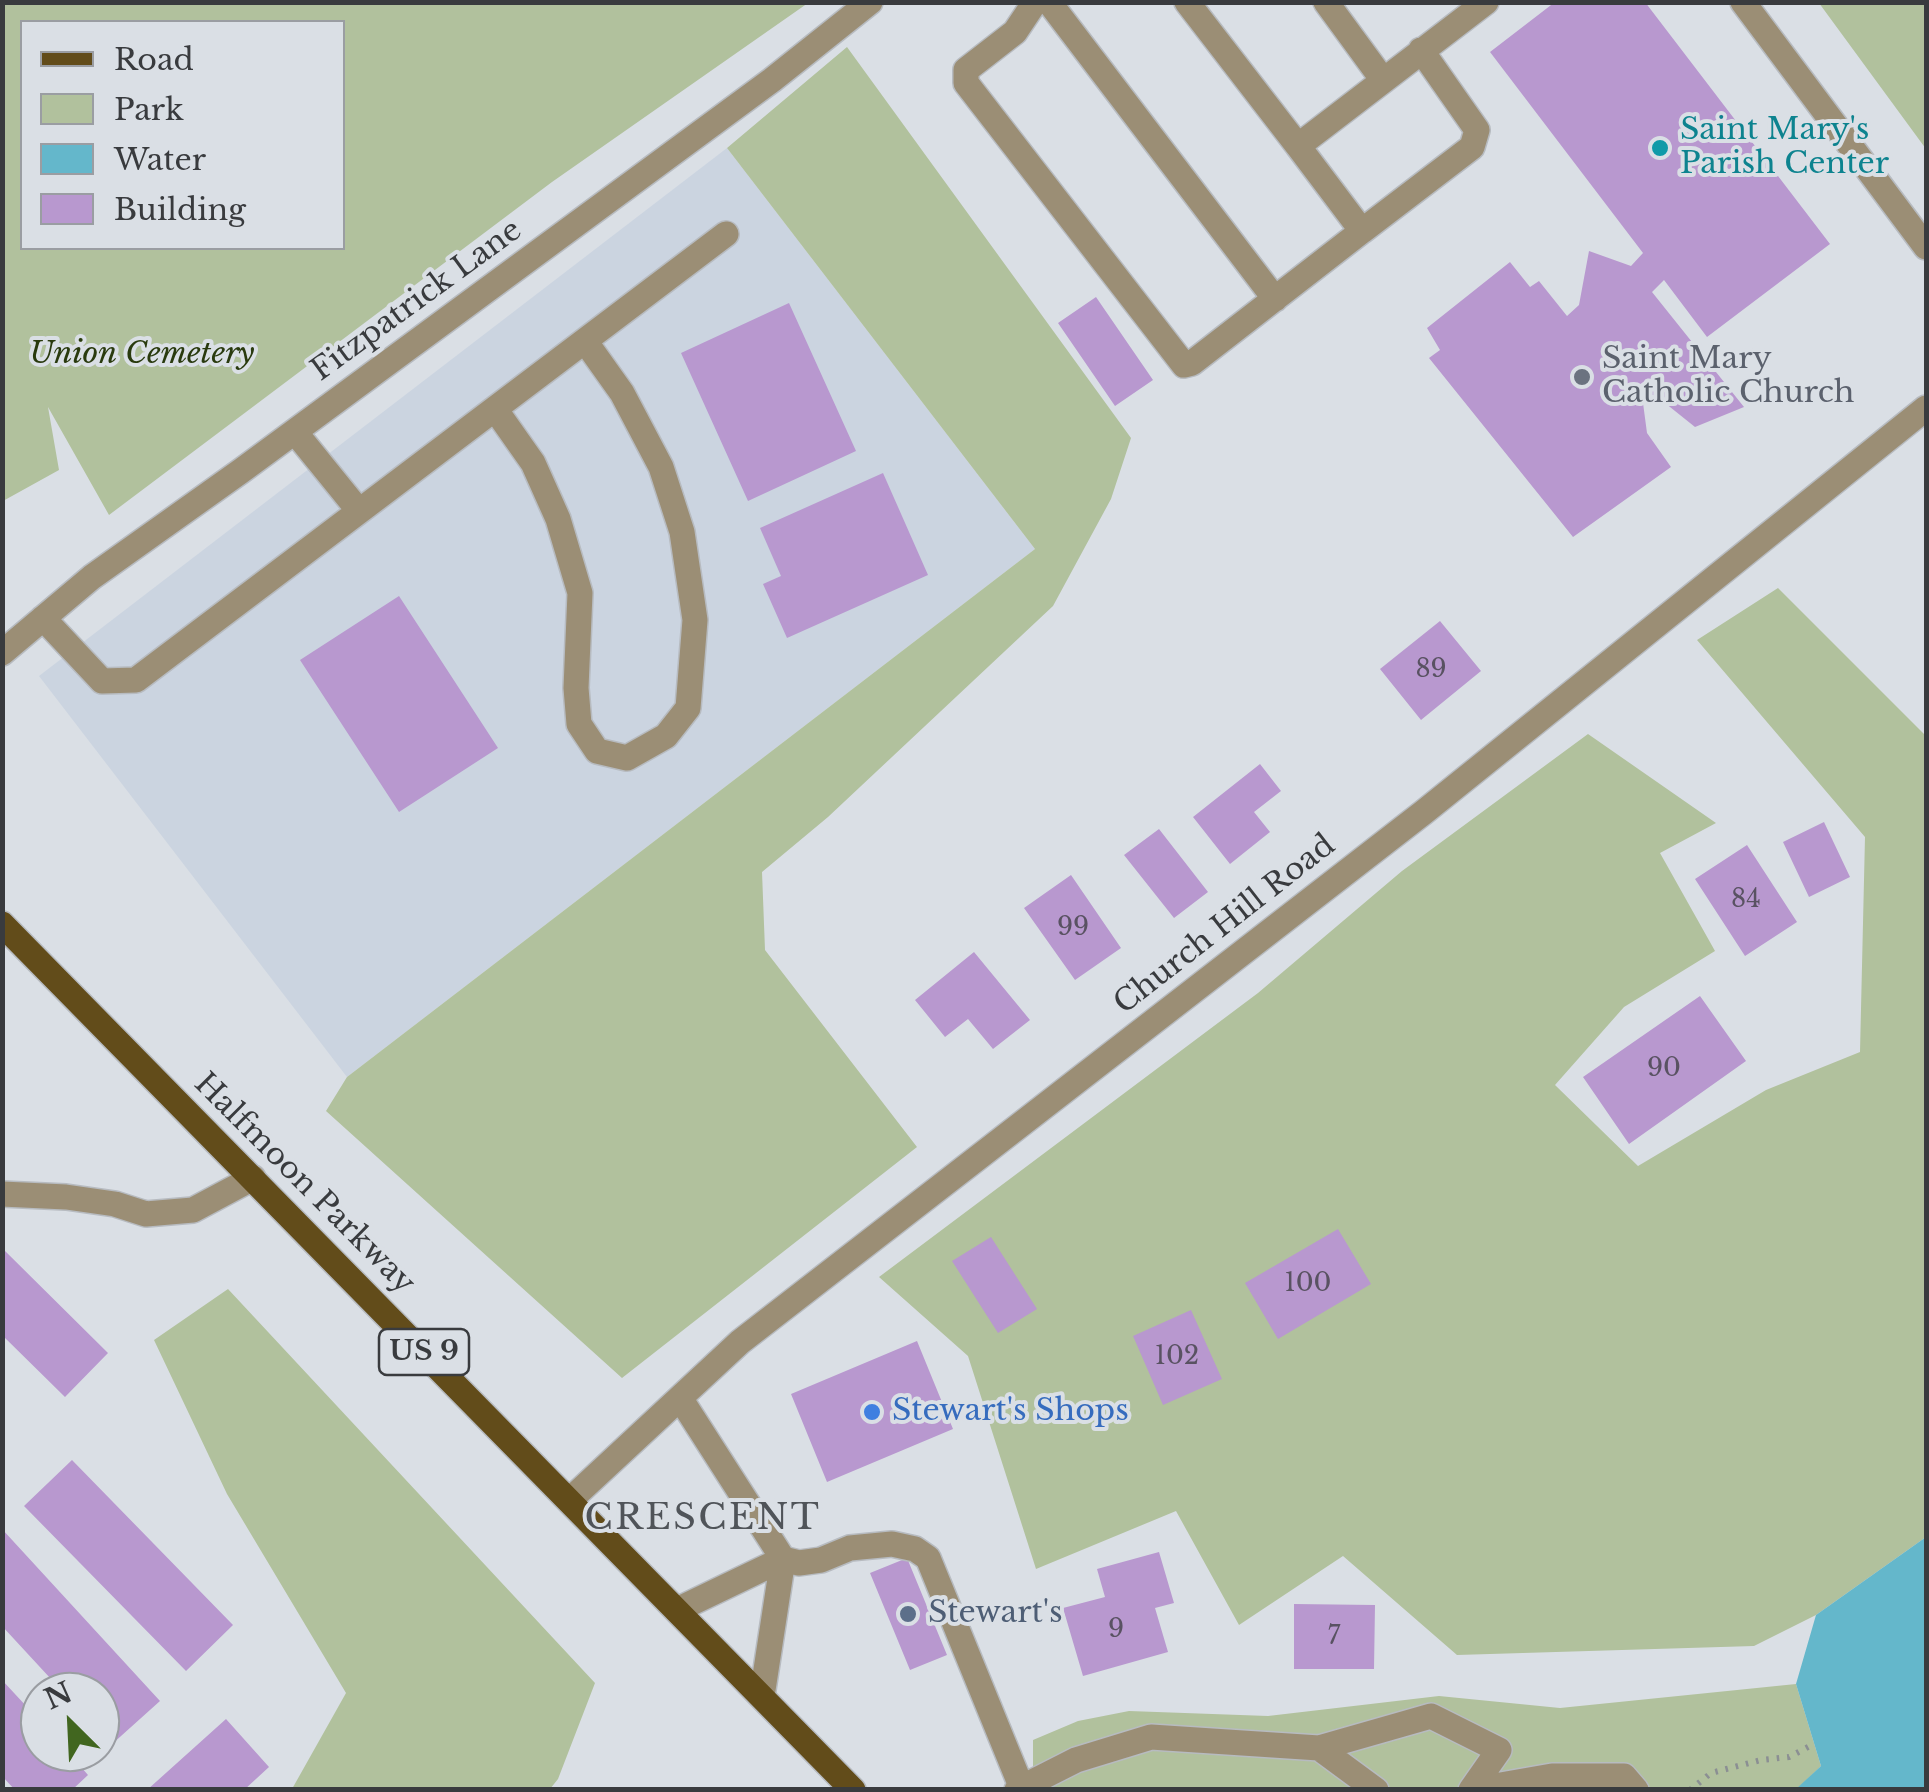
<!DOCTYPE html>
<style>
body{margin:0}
#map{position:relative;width:1929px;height:1792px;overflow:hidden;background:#dadfe5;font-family:"Libre Baskerville",serif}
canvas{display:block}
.frame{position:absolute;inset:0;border:5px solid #393b3e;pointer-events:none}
.legend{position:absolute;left:20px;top:20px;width:325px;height:230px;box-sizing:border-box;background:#dadfe5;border:2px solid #9a9da2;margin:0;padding:12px 18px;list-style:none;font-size:30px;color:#393b3e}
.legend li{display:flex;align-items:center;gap:20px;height:50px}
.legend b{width:50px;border:2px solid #9a9da2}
.north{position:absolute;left:20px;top:1672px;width:100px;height:100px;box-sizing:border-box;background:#dadfe5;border:2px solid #9a9da2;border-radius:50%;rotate:336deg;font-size:28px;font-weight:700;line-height:40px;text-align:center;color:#393b3e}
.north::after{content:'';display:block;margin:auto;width:35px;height:45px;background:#41661f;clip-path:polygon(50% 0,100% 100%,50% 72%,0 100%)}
</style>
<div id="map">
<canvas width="1929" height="1792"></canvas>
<div class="frame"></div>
<ul class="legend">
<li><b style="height:12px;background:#624c1a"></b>Road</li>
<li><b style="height:28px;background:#b1c19d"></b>Park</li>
<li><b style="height:28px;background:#64b7cb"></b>Water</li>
<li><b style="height:28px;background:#b898cf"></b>Building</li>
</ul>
<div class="north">N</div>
</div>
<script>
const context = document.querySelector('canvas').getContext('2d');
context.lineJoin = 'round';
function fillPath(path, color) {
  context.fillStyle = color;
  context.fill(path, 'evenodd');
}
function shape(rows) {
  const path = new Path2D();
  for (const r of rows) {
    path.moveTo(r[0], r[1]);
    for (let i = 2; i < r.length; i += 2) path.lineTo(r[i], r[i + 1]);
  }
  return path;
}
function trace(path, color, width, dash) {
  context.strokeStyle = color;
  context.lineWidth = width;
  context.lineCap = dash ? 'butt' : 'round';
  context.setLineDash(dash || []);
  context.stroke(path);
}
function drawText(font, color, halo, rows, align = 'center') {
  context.font = font + ' "Libre Baskerville",serif';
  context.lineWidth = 8;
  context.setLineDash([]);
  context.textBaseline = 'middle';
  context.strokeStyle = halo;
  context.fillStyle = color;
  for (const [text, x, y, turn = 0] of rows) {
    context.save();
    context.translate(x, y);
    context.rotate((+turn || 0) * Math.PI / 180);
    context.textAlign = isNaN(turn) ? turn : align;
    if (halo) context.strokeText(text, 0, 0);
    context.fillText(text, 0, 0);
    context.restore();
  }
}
fillPath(shape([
 [727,148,1035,549,347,1077,39,676]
]), '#cbd4e0');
fillPath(shape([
 [3,2,808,2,808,3,552,182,109,515,48,407,59,470,3,501],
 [342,22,342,248,22,248,22,22],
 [1819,3,1926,3,1926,149],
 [847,47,1131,438,1111,499,1053,606,828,817,762,872,765,950,917,1147,622,1378,326,1111,347,1077,1035,549,727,148],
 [1778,588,1926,736,1926,1537,1816,1615,1754,1646,1457,1655,1343,1556,1239,1625,1176,1511,1036,1569,968,1356,879,1277,1258,993,1402,871,1588,734,1716,823,1660,853,1715,951,1624,1007,1555,1085,1638,1166,1766,1090,1860,1052,1865,837,1697,640],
 [228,1289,595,1683,558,1779,550,1789,292,1789,346,1693,227,1494,154,1340],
 [1796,1684,1821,1766,1796,1790,1033,1790,1033,1740,1078,1721,1129,1711,1268,1716,1439,1696,1560,1708]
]), '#b1c19d');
fillPath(shape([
 [1926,1537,1926,1789,1796,1789,1821,1766,1796,1684,1816,1615]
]), '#64b7cb');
fillPath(shape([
 [1555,2,1645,2,1830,244,1707,337,1664,280,1652,292,1744,407,1695,427,1655,395,1643,403,1647,433,1671,467,1573,537,1429,358,1440,350,1427,328,1510,262,1530,287,1539,281,1567,316,1579,305,1589,251,1631,266,1643,253,1490,52],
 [1096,297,1153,380,1115,406,1058,323],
 [789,303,856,451,748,501,681,353],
 [883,473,928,575,787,638,763,584,781,576,760,528],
 [399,596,498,748,399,812,300,660],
 [1440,621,1481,671,1421,720,1380,669],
 [1260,764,1281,791,1254,812,1270,832,1230,864,1193,817],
 [1824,822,1850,877,1809,897,1783,842],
 [1159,829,1208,892,1174,918,1124,855],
 [1747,845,1797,922,1745,956,1695,879],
 [1071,875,1121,948,1075,980,1024,908],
 [974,952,1030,1020,993,1049,968,1019,945,1037,915,1000],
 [1700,996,1746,1061,1629,1144,1583,1077],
 [1338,1229,1371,1284,1278,1339,1245,1283],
 [991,1237,1037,1309,998,1333,952,1261],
 [2,1248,108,1353,65,1397,2,1335],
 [1191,1310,1222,1379,1163,1405,1133,1336],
 [917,1341,953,1429,827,1482,791,1394],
 [72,1460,233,1625,186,1671,24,1506],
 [2,1529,160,1701,111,1745,100,1732,100,1692,63,1692,2,1626],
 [1159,1552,1174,1603,1155,1608,1168,1652,1083,1676,1063,1608,1105,1597,1097,1569],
 [907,1558,947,1655,910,1670,870,1573],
 [1294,1604,1375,1605,1374,1669,1294,1669],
 [2,1680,40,1721,40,1752,68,1752,88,1775,72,1790,15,1790,2,1776],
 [226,1719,269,1767,244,1790,147,1790]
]), '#b898cf');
const minor = shape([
 [1035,2,1015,32,966,70,966,83,1184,365,1192,363,1362,231],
 [1049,2,1275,299],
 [1187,2,1298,146,1486,2],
 [1326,2,1383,80],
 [1743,2,1926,247],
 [1298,146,1362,231,1472,147,1477,130,1421,50],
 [495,409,533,463,558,519,580,593,576,688,579,724,597,751,627,758,666,736,688,708,695,620,682,532,661,467,622,393,585,341],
 [295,432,359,511],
 [43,618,102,681,136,680,726,234],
 [2,653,92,577,241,471,772,80,870,2],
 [2,1194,66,1197,115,1204,146,1214,193,1210,253,1178],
 [680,1398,783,1559,799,1563,821,1560,850,1548,892,1544,915,1549,928,1558,1021,1786],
 [570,1500,740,1342,1424,812,1926,408],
 [677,1610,783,1559],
 [762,1696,783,1559],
 [1319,1748,1376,1790],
 [1017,1790,1076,1760,1151,1737,1319,1748,1431,1716,1499,1750,1471,1790],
 [1472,1790,1552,1776,1624,1776,1636,1790]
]);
const major = shape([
 [2,924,853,1790]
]);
trace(minor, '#b7bbc0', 28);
trace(major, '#b7bbc0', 28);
trace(shape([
 [1690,1790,1711,1773,1761,1760,1789,1757,1810,1746]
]), '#8b8f93', 6, [2.5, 8]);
trace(minor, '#9b8e75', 25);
trace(major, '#624c1a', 25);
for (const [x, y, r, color] of [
 [1660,148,10,"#0f9aa8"],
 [1582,377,10,"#6b7280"],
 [872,1412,10,"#3f7fe0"],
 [908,1614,10,"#5c6f8a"]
]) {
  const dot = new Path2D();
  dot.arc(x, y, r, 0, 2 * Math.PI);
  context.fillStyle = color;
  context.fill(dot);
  trace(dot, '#dadfe5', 4);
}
drawText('25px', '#595262', null, [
 ["89",1431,670],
 ["84",1746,900],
 ["99",1073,928],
 ["90",1664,1069],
 ["100",1308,1284],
 ["102",1177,1357],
 ["9",1116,1630],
 ["7",1334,1637]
]);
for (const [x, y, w] of [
 [424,1352,90]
]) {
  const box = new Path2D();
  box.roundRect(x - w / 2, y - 23, w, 46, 8);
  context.fillStyle = '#dadfe5';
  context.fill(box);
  trace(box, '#393b3e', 2.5);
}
drawText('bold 28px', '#393b3e', null, [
 ["US 9",424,1352]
]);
drawText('30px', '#0d838f', '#dadfe5', [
 ["Saint Mary's",1680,131],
 ["Parish Center",1680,165]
], 'left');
drawText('30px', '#393b3e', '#dadfe5', [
 ["Fitzpatrick Lane",417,301,-36],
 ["Church Hill Road",1225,925,-38],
 ["Halfmoon Parkway",304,1184,45]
]);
drawText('italic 30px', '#293a0e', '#dadfe5', [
 ["Union Cemetery",142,355]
]);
drawText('30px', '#5b616d', '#dadfe5', [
 ["Saint Mary",1602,360],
 ["Catholic Church",1602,394]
], 'left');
drawText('30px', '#366cbe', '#dadfe5', [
 ["Stewart's Shops",892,1412]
], 'left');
drawText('30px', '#4e5e75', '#dadfe5', [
 ["Stewart's",928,1614]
], 'left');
context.letterSpacing = '2.5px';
drawText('35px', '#505459', '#dadfe5', [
 ["CRESCENT",703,1519]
]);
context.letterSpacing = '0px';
</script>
